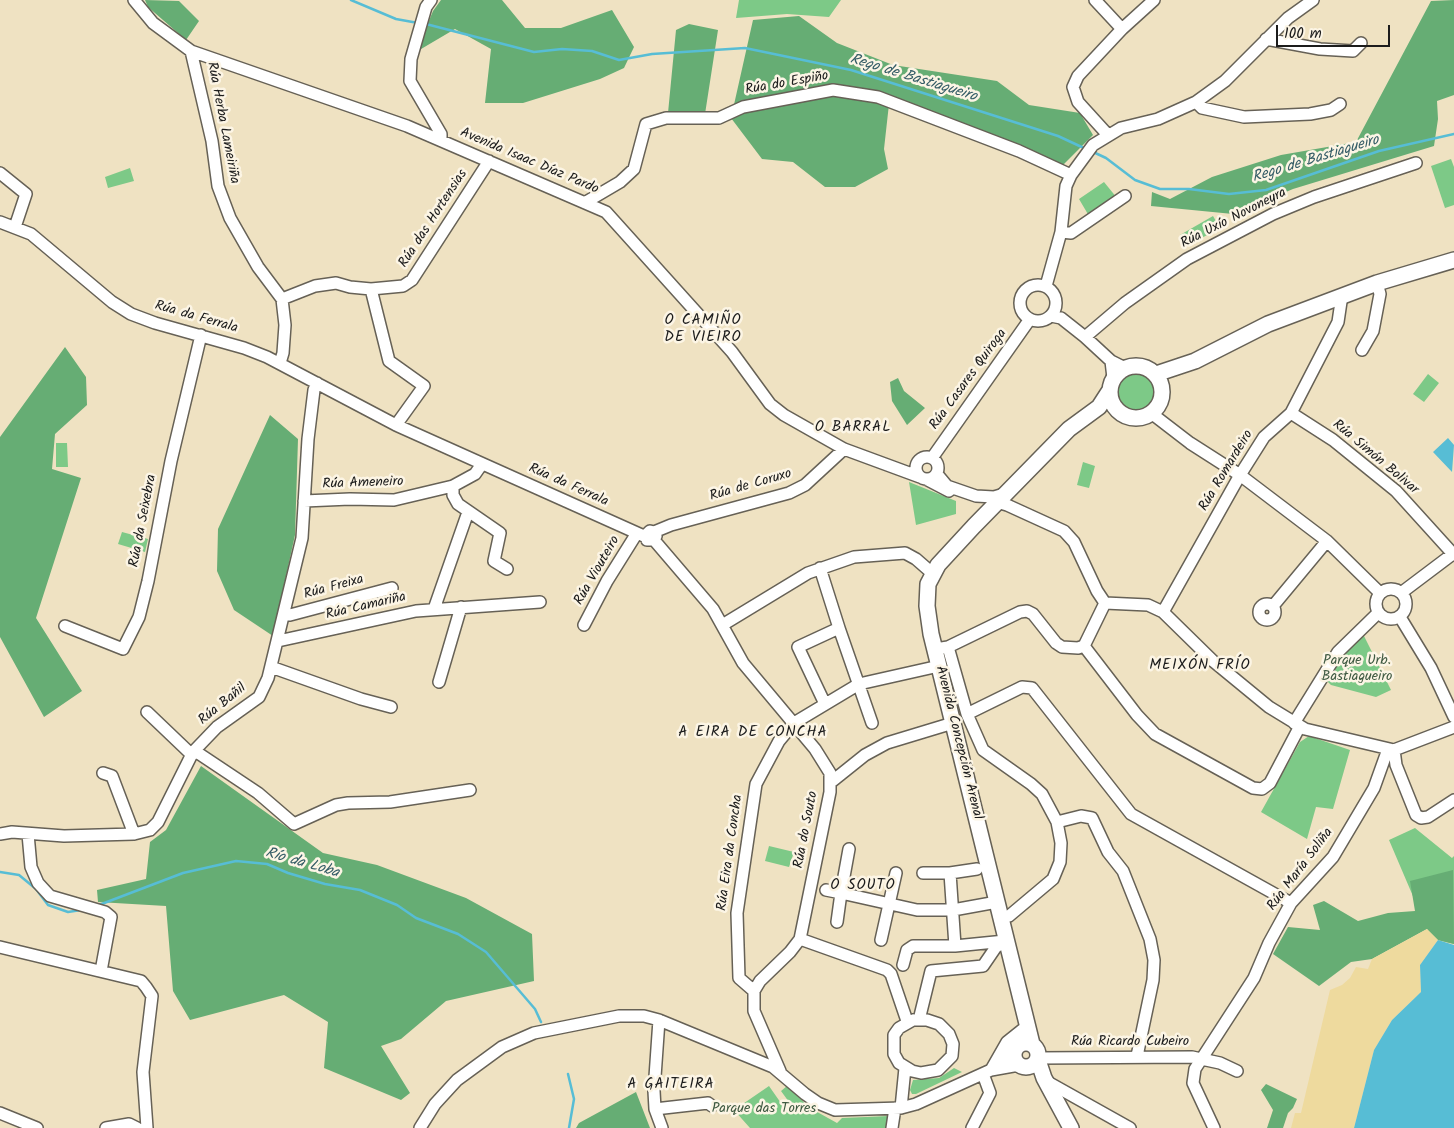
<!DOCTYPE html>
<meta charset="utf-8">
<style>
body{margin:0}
#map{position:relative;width:1454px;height:1128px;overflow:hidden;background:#efe2c2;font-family:Kalam,sans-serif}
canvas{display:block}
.scale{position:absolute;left:1276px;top:25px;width:114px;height:22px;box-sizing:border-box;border:2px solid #1c1c1c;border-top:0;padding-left:6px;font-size:15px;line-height:18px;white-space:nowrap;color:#1c1c1c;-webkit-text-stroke:4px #fcf5e5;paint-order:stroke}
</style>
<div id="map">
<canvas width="1454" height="1128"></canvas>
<div class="scale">100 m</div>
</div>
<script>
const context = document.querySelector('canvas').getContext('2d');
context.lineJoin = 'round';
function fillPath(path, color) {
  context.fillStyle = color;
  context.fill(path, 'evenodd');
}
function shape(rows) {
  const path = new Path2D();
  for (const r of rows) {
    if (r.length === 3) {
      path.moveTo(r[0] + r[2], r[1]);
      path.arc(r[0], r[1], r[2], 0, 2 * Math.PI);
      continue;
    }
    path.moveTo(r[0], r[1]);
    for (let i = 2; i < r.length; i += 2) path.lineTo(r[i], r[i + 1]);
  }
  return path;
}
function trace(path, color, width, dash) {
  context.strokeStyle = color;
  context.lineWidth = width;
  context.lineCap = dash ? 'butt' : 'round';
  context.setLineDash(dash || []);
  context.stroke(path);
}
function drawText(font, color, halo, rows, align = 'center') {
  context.font = font + ' Kalam,sans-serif';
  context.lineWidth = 5;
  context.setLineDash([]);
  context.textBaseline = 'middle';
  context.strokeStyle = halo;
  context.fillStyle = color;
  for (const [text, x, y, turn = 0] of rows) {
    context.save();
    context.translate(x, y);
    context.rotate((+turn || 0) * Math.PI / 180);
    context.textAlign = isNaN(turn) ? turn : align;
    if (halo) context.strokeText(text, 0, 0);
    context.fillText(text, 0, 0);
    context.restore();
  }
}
fillPath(shape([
 [739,0,841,0,829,17,787,14,736,18],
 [1451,159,1454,167,1454,205,1445,208,1431,166],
 [130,168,134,181,108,188,105,177],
 [1104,182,1117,198,1089,216,1079,199],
 [1213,216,1220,228,1187,246,1180,235],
 [1136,392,21],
 [1428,374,1439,383,1424,402,1413,394],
 [56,443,67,443,68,467,56,467],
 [1083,462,1095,466,1089,488,1077,485],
 [909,482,956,501,956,514,916,525],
 [122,532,148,539,145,552,118,544],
 [1363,634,1391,690,1376,697,1331,685,1325,679,1341,655],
 [1309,736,1350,750,1333,809,1316,807,1307,839,1261,812,1300,742],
 [1415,828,1452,858,1454,856,1454,944,1438,940,1427,929,1389,840],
 [769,846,794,852,789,867,765,861],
 [954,1068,962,1072,916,1094,912,1094,910,1090,913,1080,939,1078],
 [769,1086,783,1106,789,1102,781,1091,787,1086,810,1108,837,1123,842,1118,889,1116,887,1128,750,1128,734,1110]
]), '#7dc987');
fillPath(shape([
 [145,0,179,1,199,21,186,40,148,7],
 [441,0,502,0,525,28,561,28,612,10,634,47,624,68,600,79,523,103,485,103,491,49,455,29,416,52,433,11],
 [1454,0,1454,95,1437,101,1438,119,1434,146,1293,189,1233,214,1151,206,1152,192,1170,199,1212,177,1281,155,1356,142,1431,1],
 [799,16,837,43,893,65,997,81,1029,105,1080,113,1093,135,1055,173,987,141,889,104,884,149,888,169,855,187,825,187,793,162,762,159,731,118,753,20],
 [689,24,718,30,705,114,668,113,676,30],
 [65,347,86,377,87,405,55,434,52,469,81,478,36,618,82,691,44,717,0,637,0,437],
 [898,378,904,391,925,408,907,425,892,401,890,382],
 [270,415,298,439,295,535,273,636,234,610,217,571,218,529],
 [201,766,323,853,377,865,466,898,532,934,534,981,446,1001,401,1039,381,1046,410,1093,401,1100,324,1068,328,1022,284,995,190,1020,173,991,166,906,98,902,97,890,146,879,150,842,166,830],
 [1453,870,1454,944,1438,940,1427,929,1372,959,1351,962,1319,986,1273,954,1288,927,1320,930,1313,905,1324,901,1358,921,1388,913,1415,911,1410,881],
 [1266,1084,1297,1099,1293,1108,1288,1113,1283,1128,1267,1128,1273,1110,1261,1090],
 [636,1092,650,1128,576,1128,579,1123]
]), '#66ad74');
fillPath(shape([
 [1427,929,1438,940,1420,965,1421,992,1392,1020,1374,1050,1354,1128,1291,1128,1295,1113,1301,1113,1330,990,1342,985,1350,978,1356,967,1368,969,1372,959]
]), '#eeda9e');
fillPath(shape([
 [1448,438,1454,445,1452,472,1433,452],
 [1438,940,1454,945,1454,1128,1354,1128,1374,1050,1392,1020,1421,992,1420,965]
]), '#57bdd5');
trace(shape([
 [351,0,396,19,418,23],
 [426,24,534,52,562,49,592,51,619,60,652,54,745,48,851,70,1058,136,1086,149],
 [1091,151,1106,158,1135,180,1160,189,1189,189,1229,194,1266,190,1379,151,1454,134],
 [0,872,19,875,36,889,48,905,68,912,81,910],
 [99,905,183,873,236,861,267,864,288,873,325,884,360,890,397,905,416,918,458,934,486,952,535,1009,541,1022],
 [568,1074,574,1099,569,1128]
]), '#57bdd5', 2.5);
const minor = shape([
 [134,0,153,23,191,51,407,126,606,212,732,352,770,404,784,415,844,449,920,477],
 [431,0,426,7,411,59,410,81,441,134,441,140],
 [1095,0,1122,29],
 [1266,39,1320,49,1353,51,1361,43],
 [191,51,212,141,218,186,230,218,258,267,282,299,285,325,283,353,280,363],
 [1196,102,1202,108,1244,117,1310,114,1331,110,1340,104],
 [1108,135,1078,102,1073,87,1078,76,1122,29,1154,0],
 [0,173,26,194,15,227],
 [586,202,620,182,634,169,646,124,666,118,719,118,743,107,833,90,878,97,1019,151,1071,175],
 [0,222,31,234,112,302,131,314,155,323,244,348,267,357,396,425,646,537],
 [1061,232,1071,233,1125,196],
 [1038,303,18],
 [1046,286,1061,232,1066,186,1071,175,1093,145,1121,128,1158,119,1196,102,1225,81,1288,18,1313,0],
 [371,289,389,361,424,386,396,425],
 [282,299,315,286,336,283,350,287,371,289,403,286,412,280,489,161],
 [1051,316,1061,318,1085,337,1111,361,1125,368],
 [1085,337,1125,303,1187,259,1273,214,1314,197,1416,163],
 [1362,350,1373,331,1380,294,1377,283],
 [1111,361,1113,378],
 [1151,413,1190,443,1240,475,1327,541,1380,593],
 [1291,413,1333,440,1396,491,1454,555],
 [927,468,11],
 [932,458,1030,319],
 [482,464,475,474,453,486,453,495,458,504,500,533,494,561,507,569],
 [937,474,947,486,976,496,994,497,1004,494],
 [926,479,949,491],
 [304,501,350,499,394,500,453,486],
 [997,502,1007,505,1064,531,1074,542,1097,591,1105,603],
 [654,532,656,536,654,540,647,540,646,535,650,531,654,532,671,525,789,493,805,485,844,449],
 [654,540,713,609,743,663,815,749,830,773,830,792,800,939,790,952,760,981,754,991,754,1011,780,1071],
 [820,568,839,628],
 [1391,604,15],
 [1401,593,1454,553],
 [1105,603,1148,605,1163,612,1213,661,1269,707,1305,729,1394,750,1454,727],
 [1267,612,8],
 [1273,606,1327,541],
 [434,609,468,512],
 [1163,612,1240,475,1264,437,1291,413,1338,322,1342,295],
 [285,614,290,615,392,588],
 [1400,617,1431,668,1454,717],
 [724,624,808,573,854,557,905,553,916,559,932,573],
 [584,625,607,581,637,533],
 [65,626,123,649,139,617,148,581,171,461,201,335],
 [278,641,416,611,540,602],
 [1084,646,1105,603],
 [948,647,967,714,983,750,1031,784,1042,794,1057,822,1061,843,1060,862,1053,879,1009,916,1001,918],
 [935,649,948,647,1020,612,1027,611,1033,614,1056,643,1062,647,1078,648,1084,646,1137,715,1155,734,1253,788,1262,789,1270,783,1300,726],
 [271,667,361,699,391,707],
 [439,682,461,607],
 [825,704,798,647,839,628,872,723],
 [147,712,192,755],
 [967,714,1022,687,1032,688,1131,814,1291,903],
 [1294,723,1338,652,1378,613],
 [1394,750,1396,765,1416,815,1421,818,1428,817,1454,800],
 [195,751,258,793,294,824,336,805,348,803,390,802,470,790],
 [103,773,112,776,134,834],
 [830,783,865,755,887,743,953,723],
 [1057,822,1081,816,1092,818,1108,852,1123,871,1150,939,1154,960,1153,980,1137,1056],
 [0,834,12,832,64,836,134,834,150,830,158,822,193,752,217,727,259,697,268,678,302,538,308,439,314,390,317,383],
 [28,834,31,867,38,883,50,896,105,912,111,917,101,971],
 [849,849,841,893,917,910,953,910,997,902],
 [923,873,950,873,977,869],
 [950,873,955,946],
 [826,890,841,893,837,922],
 [800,939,887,970,891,974,907,1021],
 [881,940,896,873],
 [0,947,141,981,146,987,152,996,143,1072,147,1128],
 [903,965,907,950,913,946,955,946,1005,941],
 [754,991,739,978,737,913,756,784,779,741,794,723,859,684,939,666],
 [659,1020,654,1091,655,1109,662,1128],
 [913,1020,927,1020,939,1024,949,1034,953,1044,952,1056,938,1070,921,1073,912,1071,899,1063,894,1054,894,1035,899,1028,913,1020],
 [919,1020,931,971,983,966,996,947,1007,941],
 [1039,1058,1192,1057,1220,1063,1237,1071],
 [995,1066,1014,1052],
 [991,1070,1007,1042,1022,1030],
 [1046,1081,1130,1128],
 [901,1108,905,1068],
 [655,1109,708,1103,712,1106],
 [0,1113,37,1128],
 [106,1128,129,1124,137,1128],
 [420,1128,435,1104,457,1080,502,1047,534,1033,619,1016,644,1016,659,1020,773,1067,805,1094,818,1103,835,1110,901,1108,916,1104,991,1070,1019,1065],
 [892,1128,895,1108],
 [972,1128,990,1093,983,1074],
 [1214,1128,1193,1083,1195,1069,1254,978,1269,943,1291,903,1333,857,1374,788,1388,749]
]);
const major = shape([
 [1136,392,26],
 [1156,374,1195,361,1268,324,1377,283,1454,260],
 [1026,1055,12],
 [1032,1044,931,634,927,606,928,584,938,565,974,526,1069,429,1099,407,1110,390],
 [1038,1060,1044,1078,1071,1128]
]);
trace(minor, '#666156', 14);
trace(major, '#666156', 18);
trace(minor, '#fff', 11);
trace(major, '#fff', 15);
drawText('14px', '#1c1c1c', '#fcf5e5', [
 ["Rúa do Espiño",787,84,-10],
 ["Rúa Herba Lameiriña",222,123,79],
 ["Avenida Isaac Díaz Pardo",529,162,23],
 ["Rúa das Hortensias",434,219,-57],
 ["Rúa Uxío Novoneyra",1234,219,-27],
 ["Rúa da Ferrala",196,318,16],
 ["Rúa Casares Quiroga",969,380,-54],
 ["Rúa Simón Bolivar",1375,458,40],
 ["Rúa Romardeiro",1227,471,-59],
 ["Rúa Ameneiro",363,484,-2],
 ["Rúa da Ferrala",568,486,24],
 ["Rúa de Coruxo",751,486,-16],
 ["Rúa da Seixebra",144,521,-79],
 ["Rúa Viouteiro",598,571,-60],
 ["Rúa Freixa",334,588,-15],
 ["Rúa Camariña",366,607,-13],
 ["Rúa Bañil",223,705,-39],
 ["Avenida Concepción Arenal",958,743,76],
 ["Rúa do Souto",807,830,-79],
 ["Rúa Eira da Concha",731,853,-82],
 ["Rúa María Soliña",1301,870,-53],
 ["Rúa Ricardo Cubeiro",1130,1043]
]);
drawText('14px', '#3e5941', '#fcf5e5', [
 ["Parque Urb.",1357,662],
 ["Bastiagueiro",1357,678],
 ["Parque das Torres",764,1110]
]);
drawText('italic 15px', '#345c66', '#fcf5e5', [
 ["Rego de Bastiagueiro",913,79,17],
 ["Rego de Bastiagueiro",1316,160,-17],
 ["Río da Loba",302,864,16]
]);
context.letterSpacing = '1px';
drawText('15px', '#1c1c1c', '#fcf5e5', [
 ["O CAMIÑO",703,321],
 ["DE VIEIRO",703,338],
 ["O BARRAL",853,428],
 ["MEIXÓN FRÍO",1200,666],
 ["A EIRA DE CONCHA",753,733],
 ["O SOUTO",863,886],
 ["A GAITEIRA",671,1085]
]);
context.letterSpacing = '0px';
</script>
